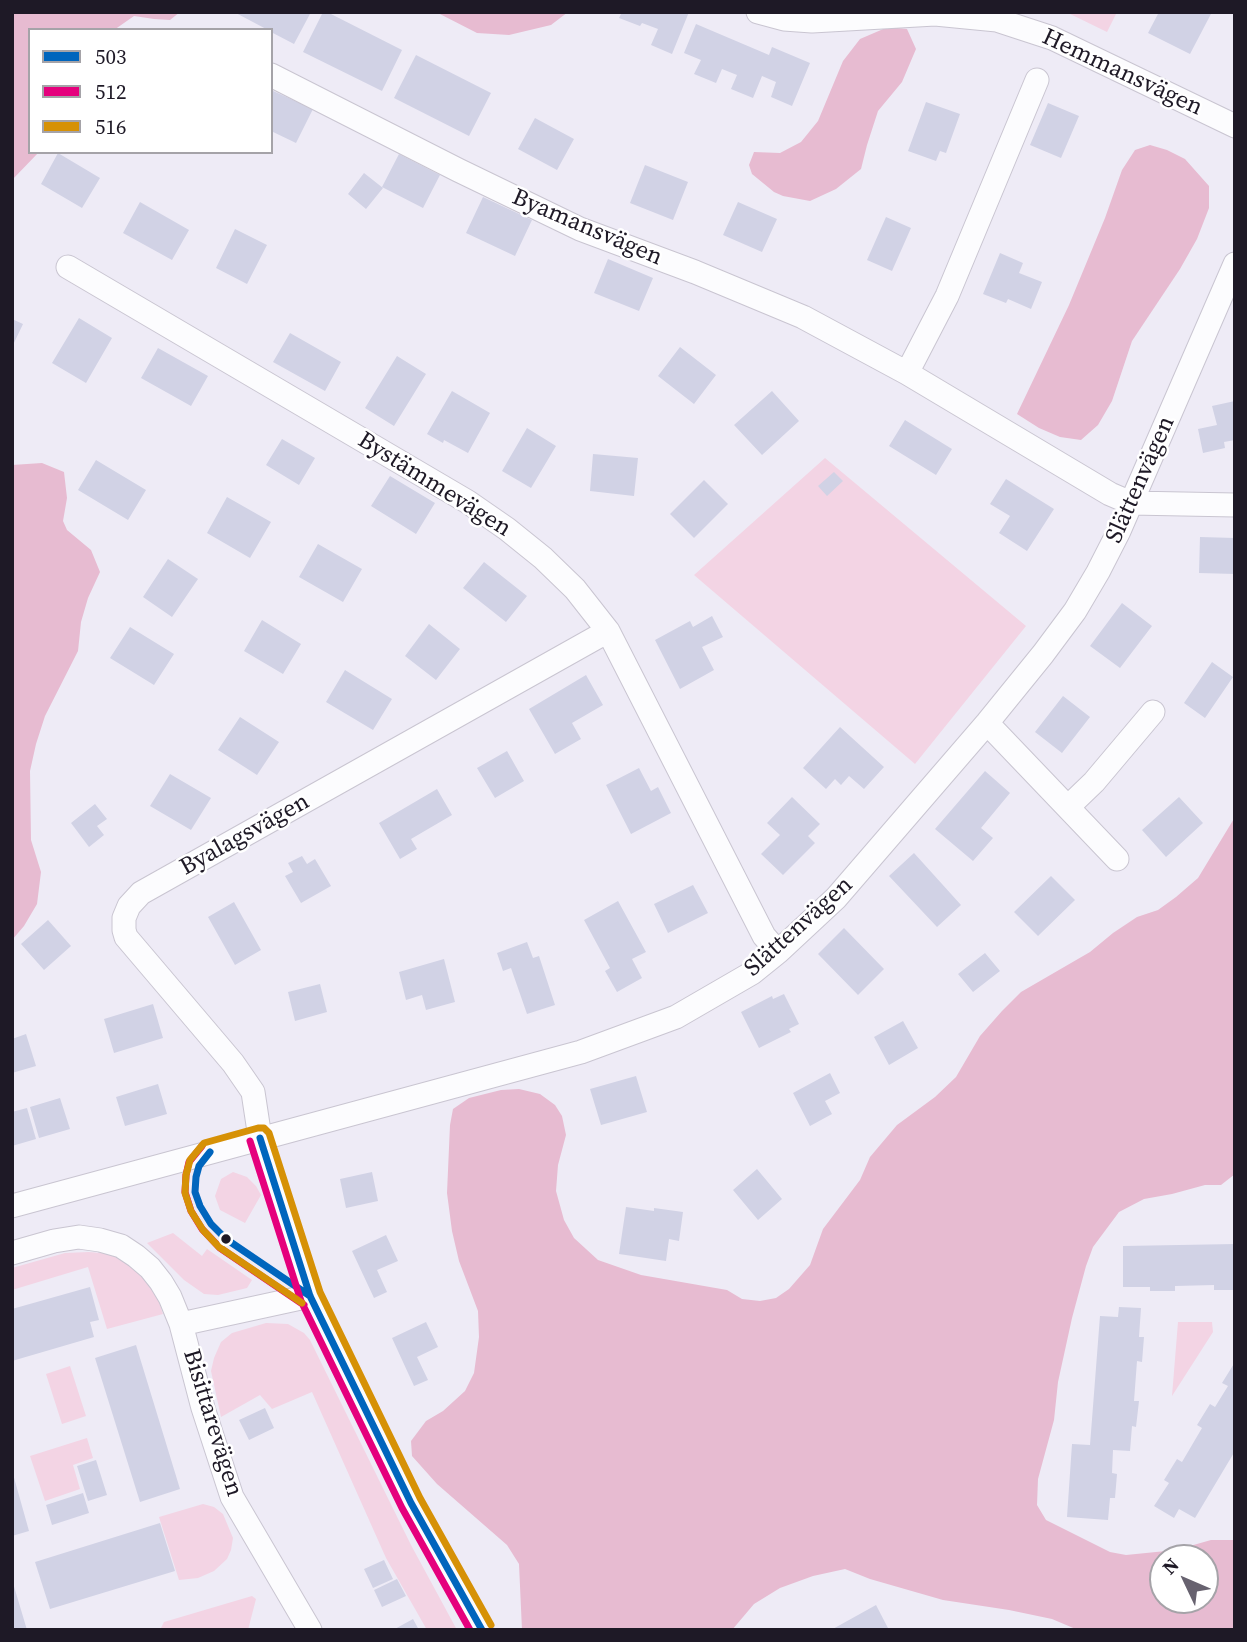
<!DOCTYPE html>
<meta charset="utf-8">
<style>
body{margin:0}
#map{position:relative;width:1247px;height:1642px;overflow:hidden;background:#eeebf6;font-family:"Source Serif 4",serif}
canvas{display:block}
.frame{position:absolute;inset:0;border:14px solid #1e1926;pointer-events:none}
.legend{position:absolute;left:28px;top:28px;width:245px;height:126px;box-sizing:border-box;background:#fff;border:2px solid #a5a3a8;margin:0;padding:9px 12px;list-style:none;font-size:21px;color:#1e1926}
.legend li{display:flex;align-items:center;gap:14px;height:35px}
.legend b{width:35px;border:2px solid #a5a3a8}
.north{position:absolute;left:1149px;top:1544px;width:70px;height:70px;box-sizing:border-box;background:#fff;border:2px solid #a5a3a8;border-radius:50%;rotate:314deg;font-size:19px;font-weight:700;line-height:28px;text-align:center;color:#1e1926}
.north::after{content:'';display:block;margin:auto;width:24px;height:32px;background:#67626f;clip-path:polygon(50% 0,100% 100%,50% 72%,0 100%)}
</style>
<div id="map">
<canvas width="1247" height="1642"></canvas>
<div class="frame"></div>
<ul class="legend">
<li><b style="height:9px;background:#0065bd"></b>503</li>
<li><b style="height:9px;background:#e5007d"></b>512</li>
<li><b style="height:9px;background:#d69106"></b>516</li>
</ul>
<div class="north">N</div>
</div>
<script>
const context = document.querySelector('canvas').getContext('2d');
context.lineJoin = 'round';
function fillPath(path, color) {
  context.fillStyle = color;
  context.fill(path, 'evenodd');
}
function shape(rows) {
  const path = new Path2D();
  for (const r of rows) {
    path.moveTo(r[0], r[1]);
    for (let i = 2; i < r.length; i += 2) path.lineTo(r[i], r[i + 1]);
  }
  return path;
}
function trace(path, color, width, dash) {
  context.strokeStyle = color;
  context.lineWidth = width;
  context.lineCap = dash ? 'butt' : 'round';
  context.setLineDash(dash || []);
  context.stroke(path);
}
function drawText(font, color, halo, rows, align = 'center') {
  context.font = font + ' "Source Serif 4",serif';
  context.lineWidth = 5;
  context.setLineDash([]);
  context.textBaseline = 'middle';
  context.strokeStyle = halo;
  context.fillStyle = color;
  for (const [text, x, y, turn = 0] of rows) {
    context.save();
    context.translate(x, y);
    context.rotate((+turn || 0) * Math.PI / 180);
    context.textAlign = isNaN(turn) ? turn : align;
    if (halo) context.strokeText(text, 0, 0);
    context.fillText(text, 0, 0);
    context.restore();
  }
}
fillPath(shape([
 [1066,12,1117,12,1107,32],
 [825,458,1026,626,915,764,694,575],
 [233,1172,247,1177,256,1186,261,1195,245,1223,220,1210,215,1196,221,1179],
 [173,1233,202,1256,207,1249,252,1280,247,1288,218,1295,204,1294,184,1280,147,1243],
 [89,1252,111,1254,135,1269,149,1282,156,1293,163,1314,107,1329,88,1267,12,1290,12,1268,65,1253],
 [1178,1322,1212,1322,1213,1332,1172,1396],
 [266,1323,288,1324,304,1333,310,1340,411,1545,457,1630,427,1630,386,1558,312,1392,272,1409,260,1395,221,1417,211,1371,214,1358,221,1342,232,1333],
 [70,1366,86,1416,62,1424,46,1374],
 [87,1438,93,1458,73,1465,80,1489,45,1501,30,1456],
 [203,1504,214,1507,223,1514,233,1538,231,1550,227,1559,214,1571,198,1578,179,1580,159,1517],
 [252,1596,256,1599,248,1630,160,1630,164,1622]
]), '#f3d4e4');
fillPath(shape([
 [12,12,180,12,170,20,154,19,134,16,114,30,30,30,30,152,39,152,12,180],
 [436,12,568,12,551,25,509,35,477,33],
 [888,27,907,29,916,49,902,82,878,111,867,145,861,169,836,189,810,201,783,196,774,192,752,174,749,165,754,152,780,153,801,142,818,121,843,61,860,39],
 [1150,145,1167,150,1185,159,1209,186,1209,208,1197,239,1180,269,1132,341,1112,401,1098,425,1081,440,1060,437,1039,428,1017,414,1069,305,1105,218,1122,170,1135,150],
 [42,463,64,472,67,498,63,521,67,530,91,550,100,572,88,598,81,622,78,651,45,716,36,744,30,771,31,840,41,872,37,904,24,926,12,940,12,465],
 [1235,817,1235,1174,1221,1185,1205,1185,1172,1194,1144,1199,1119,1212,1093,1247,1086,1266,1072,1318,1058,1382,1054,1420,1038,1479,1037,1505,1046,1520,1110,1552,1126,1555,1176,1550,1211,1540,1235,1540,1235,1630,1078,1630,1052,1619,1009,1610,943,1600,870,1579,845,1569,813,1576,780,1588,754,1604,732,1630,522,1630,519,1564,507,1545,437,1484,412,1456,411,1441,426,1421,443,1411,465,1391,474,1373,479,1337,478,1311,459,1261,452,1231,447,1193,450,1125,453,1109,469,1098,501,1090,519,1089,540,1094,555,1105,562,1116,566,1135,558,1165,556,1191,564,1220,574,1238,598,1260,641,1275,727,1290,742,1299,760,1301,776,1298,789,1289,810,1265,823,1229,860,1180,870,1157,897,1125,935,1097,956,1077,980,1036,1002,1011,1021,992,1090,952,1113,933,1137,917,1158,910,1176,897,1198,878],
 [1205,1558,1205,1600,1163,1600,1163,1558]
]), '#e7bbd1');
fillPath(shape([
 [234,12,311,12,294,44,271,32,271,30,268,30],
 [323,12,327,12,402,50,382,91,303,52],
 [622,12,689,12,672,54,651,45,658,29,642,23,640,26,619,18],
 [1159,12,1212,12,1190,54,1148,33],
 [696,24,769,55,772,47,810,63,792,106,771,97,776,82,762,76,753,98,731,89,737,75,722,69,716,83,694,74,701,60,684,53],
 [416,55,491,93,469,136,394,98],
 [271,90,313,109,296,143,271,131],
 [926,102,960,114,946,153,940,151,936,161,908,151],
 [1048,103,1079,116,1061,158,1030,145],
 [535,118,574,139,557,170,518,149],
 [58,153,100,178,82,208,41,184],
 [399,154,440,175,423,208,382,187],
 [645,165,688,182,673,220,630,203],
 [364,173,383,188,366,209,348,194],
 [483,197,532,220,515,256,466,233],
 [140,202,189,230,172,260,123,233],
 [738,202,777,219,762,252,723,235],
 [886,217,911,228,892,271,867,260],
 [235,229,267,245,247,284,216,268],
 [1000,253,1023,263,1019,273,1042,282,1031,309,1008,299,1006,303,983,294],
 [608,259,653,278,639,311,594,293],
 [79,318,112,338,86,383,52,363],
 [12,319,23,324,12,347],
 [290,333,341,362,325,391,273,362],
 [680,347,716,375,694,404,658,376],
 [158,348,208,376,191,406,141,378],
 [397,356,426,374,394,426,365,408],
 [452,391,490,413,468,453,444,440,443,443,427,434],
 [772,391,799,421,762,455,734,425],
 [1235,401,1235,440,1224,442,1225,448,1203,453,1198,429,1217,425,1212,406],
 [905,420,952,449,936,475,889,446],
 [527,428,556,446,531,488,502,471],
 [282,439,315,458,299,485,266,465],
 [593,454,638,458,634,496,590,491],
 [96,460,146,490,128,520,78,490],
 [834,472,843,481,827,496,818,486],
 [390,476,435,503,416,534,371,506],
 [1006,479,1054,509,1027,551,999,533,1010,516,990,504],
 [704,480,728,504,694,538,670,514],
 [227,497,271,522,250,558,207,533],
 [1200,537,1235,538,1235,574,1199,573],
 [318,544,362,569,343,602,299,577],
 [168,559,198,579,172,617,143,597],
 [484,562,527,596,506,622,463,588],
 [1122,603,1152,626,1120,668,1090,646],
 [712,616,723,637,702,647,714,670,680,689,655,640,690,621,693,627],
 [262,620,301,644,283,674,244,651],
 [429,624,460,649,436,680,405,656],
 [130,627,174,654,154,685,110,658],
 [1212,662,1233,677,1205,718,1184,703],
 [345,670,392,699,373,730,326,702],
 [586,675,603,705,572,723,581,739,555,754,529,709],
 [1063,696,1090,717,1062,753,1035,732],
 [240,717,279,742,257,775,218,750],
 [840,727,884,767,864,789,849,776,841,785,835,779,826,789,803,768],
 [507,751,524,781,495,798,477,768],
 [639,768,651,791,658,787,671,813,631,834,606,785],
 [985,771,1010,793,981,828,993,838,973,861,935,829],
 [170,774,211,798,191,830,150,806],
 [437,789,452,815,411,839,417,849,400,859,379,823],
 [792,797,820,824,808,836,815,843,783,875,761,854,780,835,767,823],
 [1179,797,1203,823,1166,857,1142,830],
 [95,804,107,819,97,826,104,835,89,847,71,823],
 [914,853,961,905,937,927,889,876],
 [302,856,307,864,315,859,331,886,301,903,285,876,293,872,288,863],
 [1051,876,1075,900,1038,936,1014,912],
 [693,885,708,913,668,933,654,904],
 [618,901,646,952,632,959,642,978,617,992,605,971,610,968,584,920],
 [234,902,261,950,235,965,208,917],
 [48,920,71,946,44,970,21,944],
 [844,928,884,969,858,995,818,954],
 [527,942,533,958,539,956,555,1005,527,1014,511,968,503,971,497,953],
 [985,953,1000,971,973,992,958,974],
 [444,959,455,1002,426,1010,422,995,406,1000,399,972],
 [320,984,327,1012,295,1021,288,992],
 [784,994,799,1024,789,1029,791,1032,759,1048,741,1012,772,996,773,999],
 [153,1004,163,1038,114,1053,104,1019],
 [903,1021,918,1048,889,1065,874,1037],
 [26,1034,36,1066,12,1073,12,1039],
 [830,1073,840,1093,825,1101,832,1114,810,1126,793,1093],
 [636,1076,647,1112,601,1125,590,1089],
 [158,1084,167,1114,125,1126,116,1097],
 [60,1098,70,1129,39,1138,30,1107],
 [27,1108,36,1139,12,1146,12,1112],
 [757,1169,782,1199,758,1220,733,1190],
 [372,1172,378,1201,346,1208,340,1179],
 [626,1207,654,1211,654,1208,683,1212,679,1241,669,1239,666,1261,619,1254],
 [386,1235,398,1261,377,1270,387,1292,374,1298,352,1251],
 [1235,1244,1235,1290,1214,1290,1214,1285,1175,1286,1175,1291,1150,1291,1150,1287,1123,1287,1123,1246],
 [90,1287,99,1320,90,1322,94,1337,12,1361,12,1309],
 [1119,1307,1141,1308,1139,1337,1144,1337,1142,1362,1137,1361,1134,1401,1139,1401,1136,1427,1132,1426,1130,1451,1113,1450,1112,1473,1117,1474,1115,1498,1110,1498,1108,1520,1067,1517,1072,1444,1090,1445,1100,1316,1118,1317],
 [426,1322,438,1347,417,1357,428,1380,414,1386,392,1338],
 [136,1345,180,1489,140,1502,95,1358],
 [1235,1362,1235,1451,1195,1518,1179,1509,1174,1518,1154,1506,1169,1483,1164,1480,1177,1459,1182,1462,1202,1428,1197,1425,1210,1404,1215,1407,1228,1386,1222,1383],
 [265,1408,274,1428,249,1440,239,1420],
 [96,1460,107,1495,88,1501,77,1466],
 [13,1474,29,1531,12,1536,12,1475],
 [83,1493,89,1513,52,1525,46,1505],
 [160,1523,175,1571,50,1609,35,1562],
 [384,1560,393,1579,373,1588,364,1569],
 [397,1579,406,1596,382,1607,374,1590],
 [12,1583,13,1583,27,1630,12,1630],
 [876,1605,889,1630,831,1630],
 [413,1619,419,1630,393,1630]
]), '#d1d2e5');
const minor = shape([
 [758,12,784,19,812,21,935,14,997,20,1052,38,1235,126],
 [271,75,458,170,580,229,695,272,803,317,907,373,1110,494,1131,503,1235,505],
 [68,267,468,502,507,529,543,558,575,589,608,631,764,936,778,952],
 [907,373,947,296,1037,80],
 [987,723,1117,859],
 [1068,807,1094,782,1153,712],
 [12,1206,581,1052,676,1017,752,973,778,952,836,898,987,723,1043,654,1075,611,1098,572,1119,531,1235,264],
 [12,1253,54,1241,79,1237,100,1240,121,1246,136,1256,150,1268,161,1282,170,1297,181,1324,203,1408,232,1497,310,1630],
 [181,1324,310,1296],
 [482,1630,411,1503,310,1296,260,1138,253,1092,233,1063,126,937,124,930,124,918,129,906,141,893,608,631]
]);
trace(minor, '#c9c5d1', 25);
trace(minor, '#fcfcfe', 23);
trace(shape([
 [260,1138,310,1296,411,1503,482,1630],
 [210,1152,199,1166,196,1177,195,1192,200,1206,211,1224,226,1239,310,1296]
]), '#0065bd', 7);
trace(shape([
 [250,1141,301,1301,402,1508,470,1630],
 [202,1146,189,1162,186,1175,185,1192,191,1211,202,1229,220,1248,304,1305]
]), '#e5007d', 7);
trace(shape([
 [302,1303,219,1247,203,1230,191,1211,185,1193,186,1175,190,1160,204,1143,258,1128,264,1128,269,1133,320,1292,420,1498,491,1625]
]), '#d69106', 7);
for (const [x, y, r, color] of [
 [226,1239,6,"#1e1926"]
]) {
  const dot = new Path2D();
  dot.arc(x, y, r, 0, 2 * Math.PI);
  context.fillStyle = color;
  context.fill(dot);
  trace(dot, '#fff', 2.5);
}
drawText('24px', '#1e1926', '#fff', [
 ["Hemmansvägen",1122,73,25],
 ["Byamansvägen",587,228,23],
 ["Slättenvägen",1141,480,-66],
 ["Bystämmevägen",434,485,32],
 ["Byalagsvägen",245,835,-29],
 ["Slättenvägen",799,927,-42],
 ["Bisittarevägen",212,1423,73]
]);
</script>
